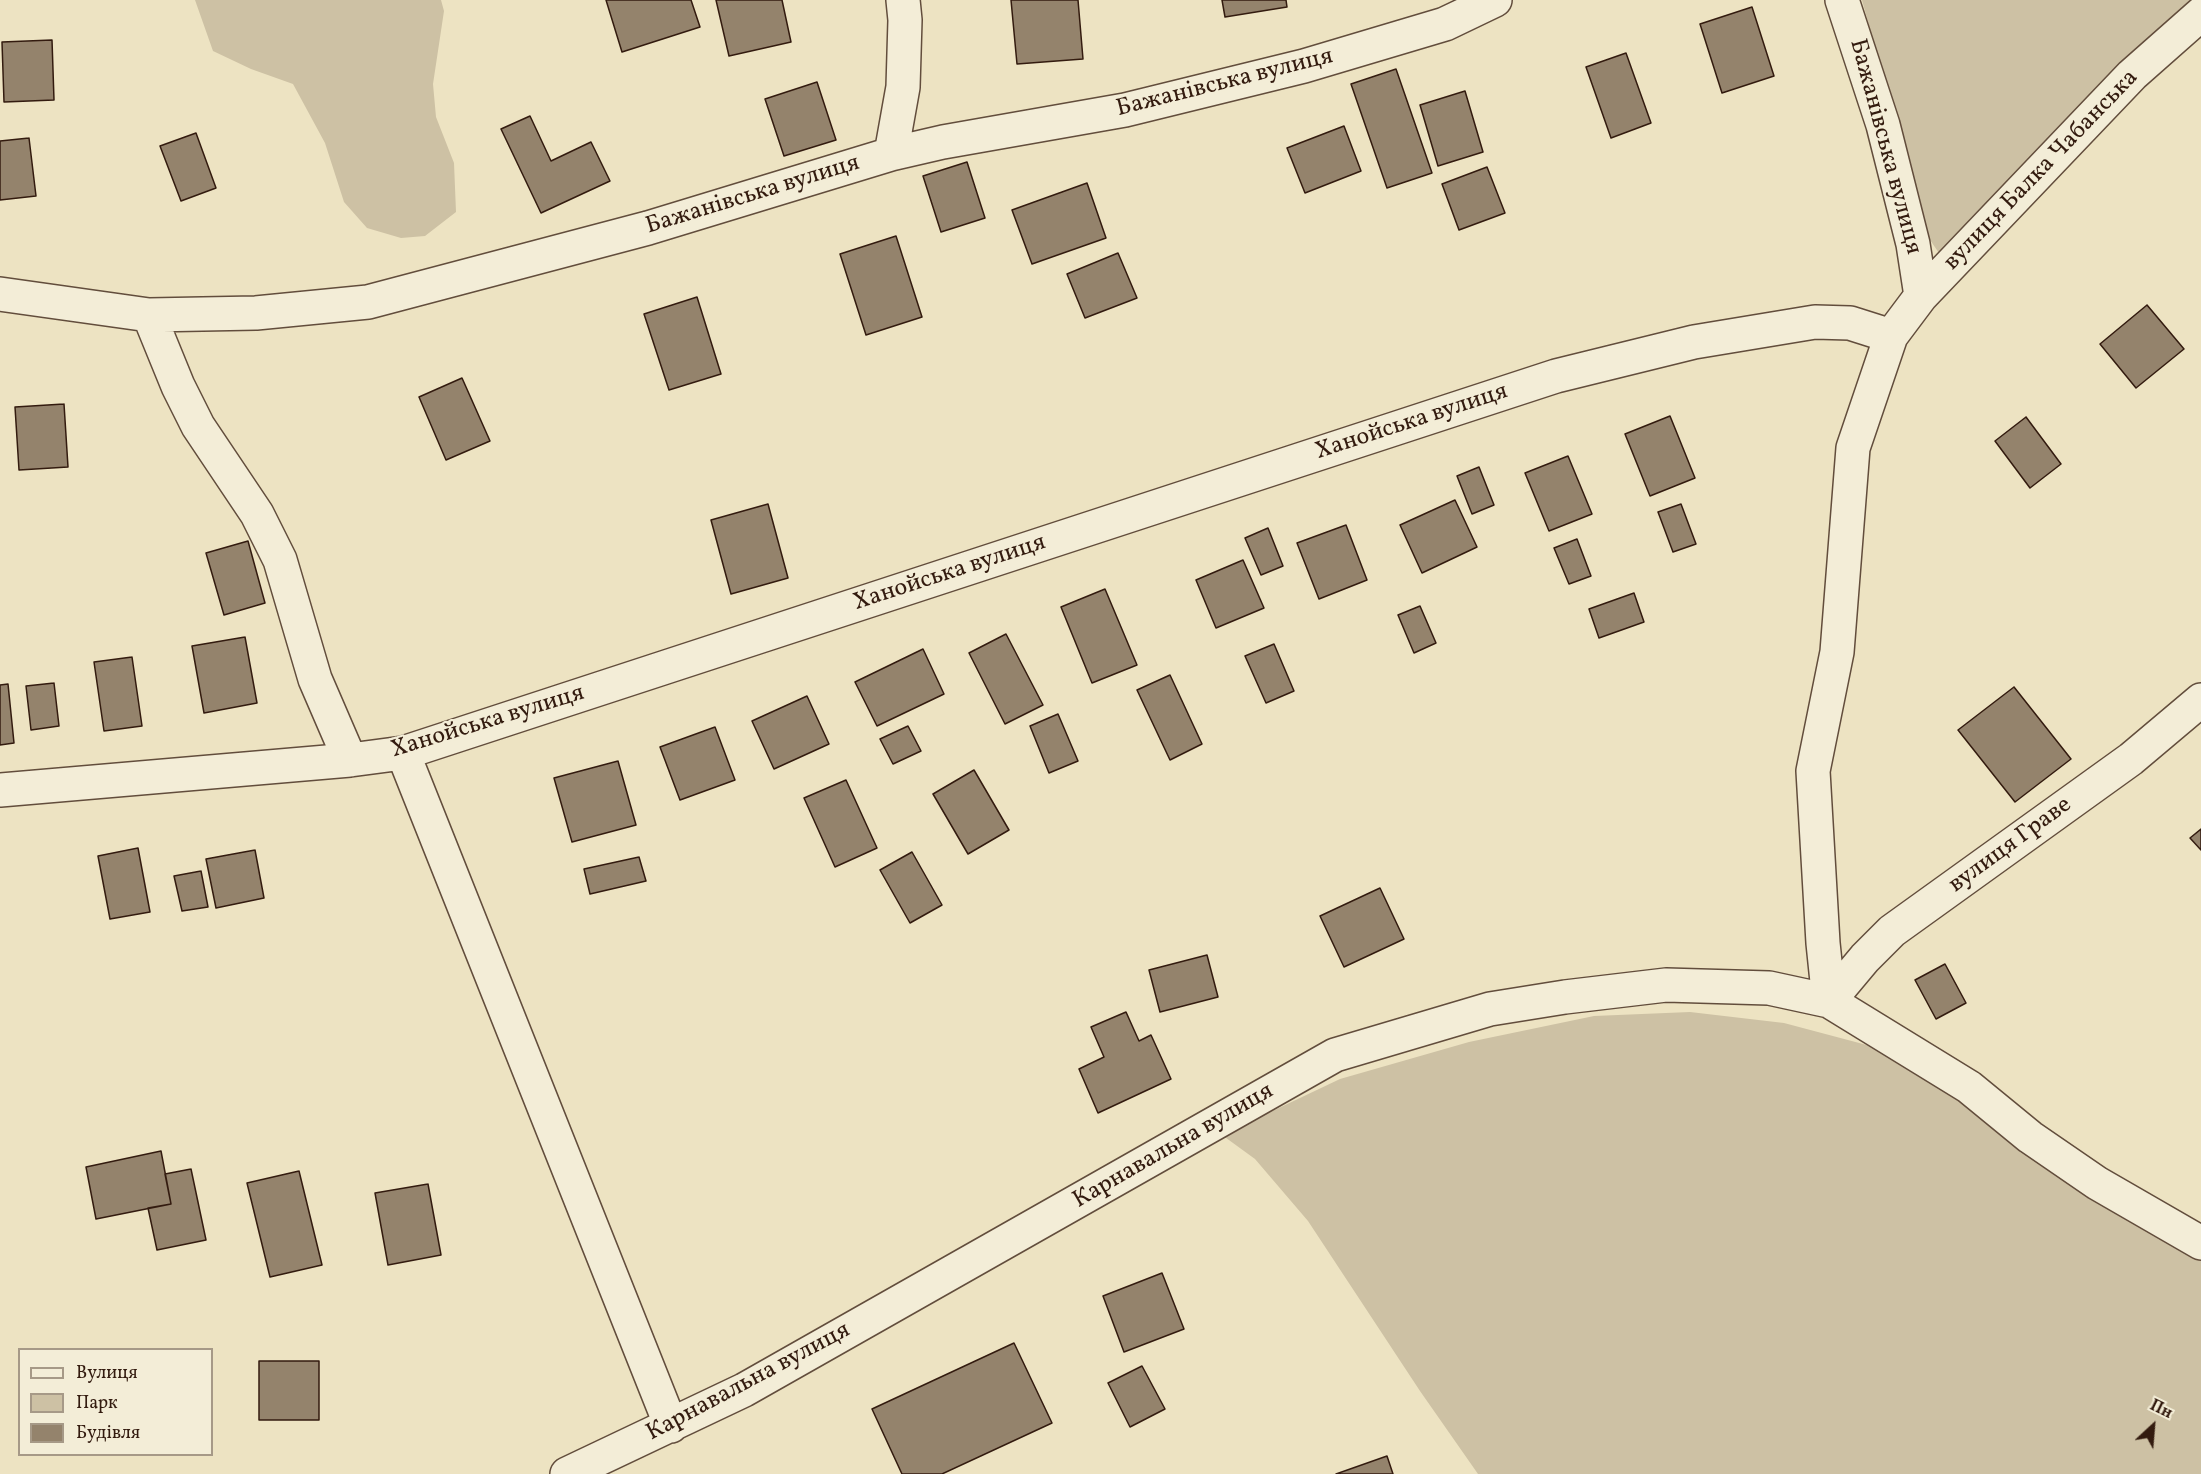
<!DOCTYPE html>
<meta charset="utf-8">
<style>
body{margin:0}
#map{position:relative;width:2201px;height:1474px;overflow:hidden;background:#ede3c2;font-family:Vollkorn,serif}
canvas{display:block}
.legend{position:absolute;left:18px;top:1348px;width:195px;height:108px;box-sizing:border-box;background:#f3edd7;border:2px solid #a69987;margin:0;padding:8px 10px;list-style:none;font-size:18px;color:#331b0f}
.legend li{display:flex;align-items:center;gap:12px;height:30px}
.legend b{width:30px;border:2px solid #a69987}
.north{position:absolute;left:2123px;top:1396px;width:60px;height:60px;-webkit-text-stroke:4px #f3edd7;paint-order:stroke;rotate:26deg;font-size:16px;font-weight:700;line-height:24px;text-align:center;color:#331b0f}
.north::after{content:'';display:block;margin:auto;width:21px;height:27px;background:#331b0f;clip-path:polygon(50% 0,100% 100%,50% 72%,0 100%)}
</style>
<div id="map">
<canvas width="2201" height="1474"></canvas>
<ul class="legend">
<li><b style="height:8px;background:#f3edd7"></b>Вулиця</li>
<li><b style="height:16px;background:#cdc1a4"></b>Парк</li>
<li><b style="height:16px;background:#94836c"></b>Будівля</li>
</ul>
<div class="north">Пн</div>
</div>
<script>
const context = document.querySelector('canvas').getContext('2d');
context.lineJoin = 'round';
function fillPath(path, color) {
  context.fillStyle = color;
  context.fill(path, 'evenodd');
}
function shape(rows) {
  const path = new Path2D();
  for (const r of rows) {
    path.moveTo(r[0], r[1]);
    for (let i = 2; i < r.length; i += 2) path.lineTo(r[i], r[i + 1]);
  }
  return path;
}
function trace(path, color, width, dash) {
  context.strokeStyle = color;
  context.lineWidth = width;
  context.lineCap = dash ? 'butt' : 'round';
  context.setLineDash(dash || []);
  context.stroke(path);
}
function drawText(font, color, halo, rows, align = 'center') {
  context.font = font + ' Vollkorn,serif';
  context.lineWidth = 4.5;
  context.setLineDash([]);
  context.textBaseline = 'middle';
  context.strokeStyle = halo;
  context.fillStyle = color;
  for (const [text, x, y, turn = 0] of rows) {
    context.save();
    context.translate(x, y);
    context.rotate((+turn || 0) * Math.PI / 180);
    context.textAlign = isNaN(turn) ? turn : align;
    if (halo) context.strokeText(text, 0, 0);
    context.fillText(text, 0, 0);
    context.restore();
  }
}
fillPath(shape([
 [195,0,441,0,444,11,433,84,436,117,454,163,456,212,425,236,401,238,367,228,344,202,325,143,293,84,251,69,213,51],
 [1862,0,2195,0,1941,256,1926,234],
 [1690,1012,1784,1023,1878,1048,1962,1097,2201,1257,2201,1474,1478,1474,1420,1391,1308,1221,1255,1159,1222,1135,1340,1079,1469,1042,1594,1016]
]), '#cdc1a4');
const building = shape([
 [606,0,691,0,700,27,622,52,606,0],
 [716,0,782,0,791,42,729,56,716,0],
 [1011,0,1078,0,1083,59,1017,64,1011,0],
 [1222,0,1286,0,1287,7,1225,17,1222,0],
 [1752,7,1774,76,1722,93,1700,24,1752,7],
 [52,40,54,100,4,102,2,42,52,40],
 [1626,53,1651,123,1611,138,1586,67,1626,53],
 [1396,69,1432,173,1387,188,1351,84,1396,69],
 [817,82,836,140,784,156,765,99,817,82],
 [1465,91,1483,152,1438,166,1420,105,1465,91],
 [530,116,551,161,591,142,610,181,541,213,501,129,530,116],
 [1344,126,1361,171,1305,193,1287,148,1344,126],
 [196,133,216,188,181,201,160,146,196,133],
 [29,138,36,196,0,200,0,141,29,138],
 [967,162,985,218,941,232,923,176,967,162],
 [1487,167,1505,213,1459,230,1442,184,1487,167],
 [1087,183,1106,238,1032,264,1012,210,1087,183],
 [896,236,922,317,866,335,840,254,896,236],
 [1118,253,1137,298,1085,318,1067,274,1118,253],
 [697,297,721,374,669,390,644,314,697,297],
 [2147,305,2184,349,2136,388,2100,344,2147,305],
 [462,378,490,441,446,460,419,397,462,378],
 [64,404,68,467,19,470,15,407,64,404],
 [1670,416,1695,478,1650,496,1625,434,1670,416],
 [2026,417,2061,464,2030,488,1995,441,2026,417],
 [1568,456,1592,514,1549,531,1525,473,1568,456],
 [1479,467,1494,505,1472,514,1457,476,1479,467],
 [1455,500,1477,547,1422,573,1400,525,1455,500],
 [768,504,788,578,731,594,711,520,768,504],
 [1681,504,1696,544,1673,552,1658,512,1681,504],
 [1346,525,1367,580,1319,599,1297,543,1346,525],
 [1268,528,1283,566,1261,575,1245,538,1268,528],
 [1577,539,1591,576,1569,584,1554,548,1577,539],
 [248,541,265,603,224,615,206,553,248,541],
 [1243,560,1264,608,1216,628,1196,580,1243,560],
 [1105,589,1137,665,1092,683,1061,607,1105,589],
 [1634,593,1644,622,1599,638,1589,609,1634,593],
 [1420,606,1436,643,1414,653,1398,615,1420,606],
 [1006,634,1043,705,1005,724,969,653,1006,634],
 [245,637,257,703,204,713,192,646,245,637],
 [1274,644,1294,691,1266,703,1245,656,1274,644],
 [923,649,944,694,877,726,855,682,923,649],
 [132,657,142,726,104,731,94,662,132,657],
 [1170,675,1202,744,1170,760,1137,690,1170,675],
 [54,683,59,726,31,730,26,686,54,683],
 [8,684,14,743,0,745,0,685,8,684],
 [2014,687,2071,759,2015,802,1958,730,2014,687],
 [807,696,829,744,774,769,752,721,807,696],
 [1058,714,1078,761,1049,773,1030,726,1058,714],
 [908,726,921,751,893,764,880,739,908,726],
 [715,727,735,780,680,800,660,747,715,727],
 [618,761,636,825,572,842,554,778,618,761],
 [974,770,1009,830,968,854,933,794,974,770],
 [846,780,877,848,835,867,804,798,846,780],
 [2201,829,2201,850,2190,838,2201,829],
 [138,848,150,912,110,919,98,856,138,848],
 [255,850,264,898,216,908,206,859,255,850],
 [912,852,942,905,910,923,880,870,912,852],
 [639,857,646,881,590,894,584,869,639,857],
 [201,871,208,907,182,911,174,876,201,871],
 [1380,888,1404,939,1344,967,1320,916,1380,888],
 [1207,955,1218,997,1160,1012,1149,970,1207,955],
 [1945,964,1966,1003,1936,1019,1915,980,1945,964],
 [1126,1012,1139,1041,1151,1035,1171,1079,1098,1113,1079,1069,1104,1057,1091,1027,1126,1012],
 [161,1151,171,1204,96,1219,86,1167,161,1151],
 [191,1169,206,1240,157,1250,148,1208,171,1204,165,1174,191,1169],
 [299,1171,322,1265,270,1277,247,1183,299,1171],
 [428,1184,441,1255,388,1265,375,1193,428,1184],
 [1162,1273,1184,1329,1124,1352,1103,1296,1162,1273],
 [1014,1343,1052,1423,942,1474,902,1474,872,1409,1014,1343],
 [259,1361,319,1361,319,1420,259,1420,259,1361],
 [1142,1366,1165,1409,1130,1427,1108,1383,1142,1366],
 [1387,1456,1393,1474,1336,1474,1387,1456]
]);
fillPath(building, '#94836c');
trace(building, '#331b0f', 1.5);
const minor = shape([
 [1842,0,1883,125,1913,244,1921,296],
 [891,154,903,87,905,20,903,0],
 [0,294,149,315,256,313,368,302,648,228,891,154,943,142,1125,110,1304,66,1445,24,1495,0],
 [149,315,178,386,198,426,257,514,280,560,315,679,350,760],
 [403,753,671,1426],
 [0,790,350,760,403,753,1556,376,1694,342,1815,322,1850,323,1891,336],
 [1829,1001,1823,943,1813,771,1837,652,1853,448,1891,336,1921,296,2132,75,2201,14],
 [1829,1001,1865,958,1892,931,2131,759,2201,700],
 [567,1474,744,1390,1335,1055,1490,1009,1565,997,1666,985,1769,988,1829,1001,1969,1087,2030,1137,2097,1183,2201,1243]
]);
trace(minor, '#624d3c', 36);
trace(minor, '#f3edd7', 33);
drawText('24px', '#331b0f', '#f3edd7', [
 ["Бажанівська вулиця",1225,84,-14],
 ["Бажанівська вулиця",1884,147,75],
 ["вулиця Балка Чабанська",2042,171,-46],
 ["Бажанівська вулиця",753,196,-17],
 ["Ханойська вулиця",1412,423,-18],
 ["Ханойська вулиця",950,574,-18],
 ["Ханойська вулиця",488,723,-17],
 ["вулиця Граве",2011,846,-36],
 ["Карнавальна вулиця",1174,1147,-30],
 ["Карнавальна вулиця",749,1383,-28]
]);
</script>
